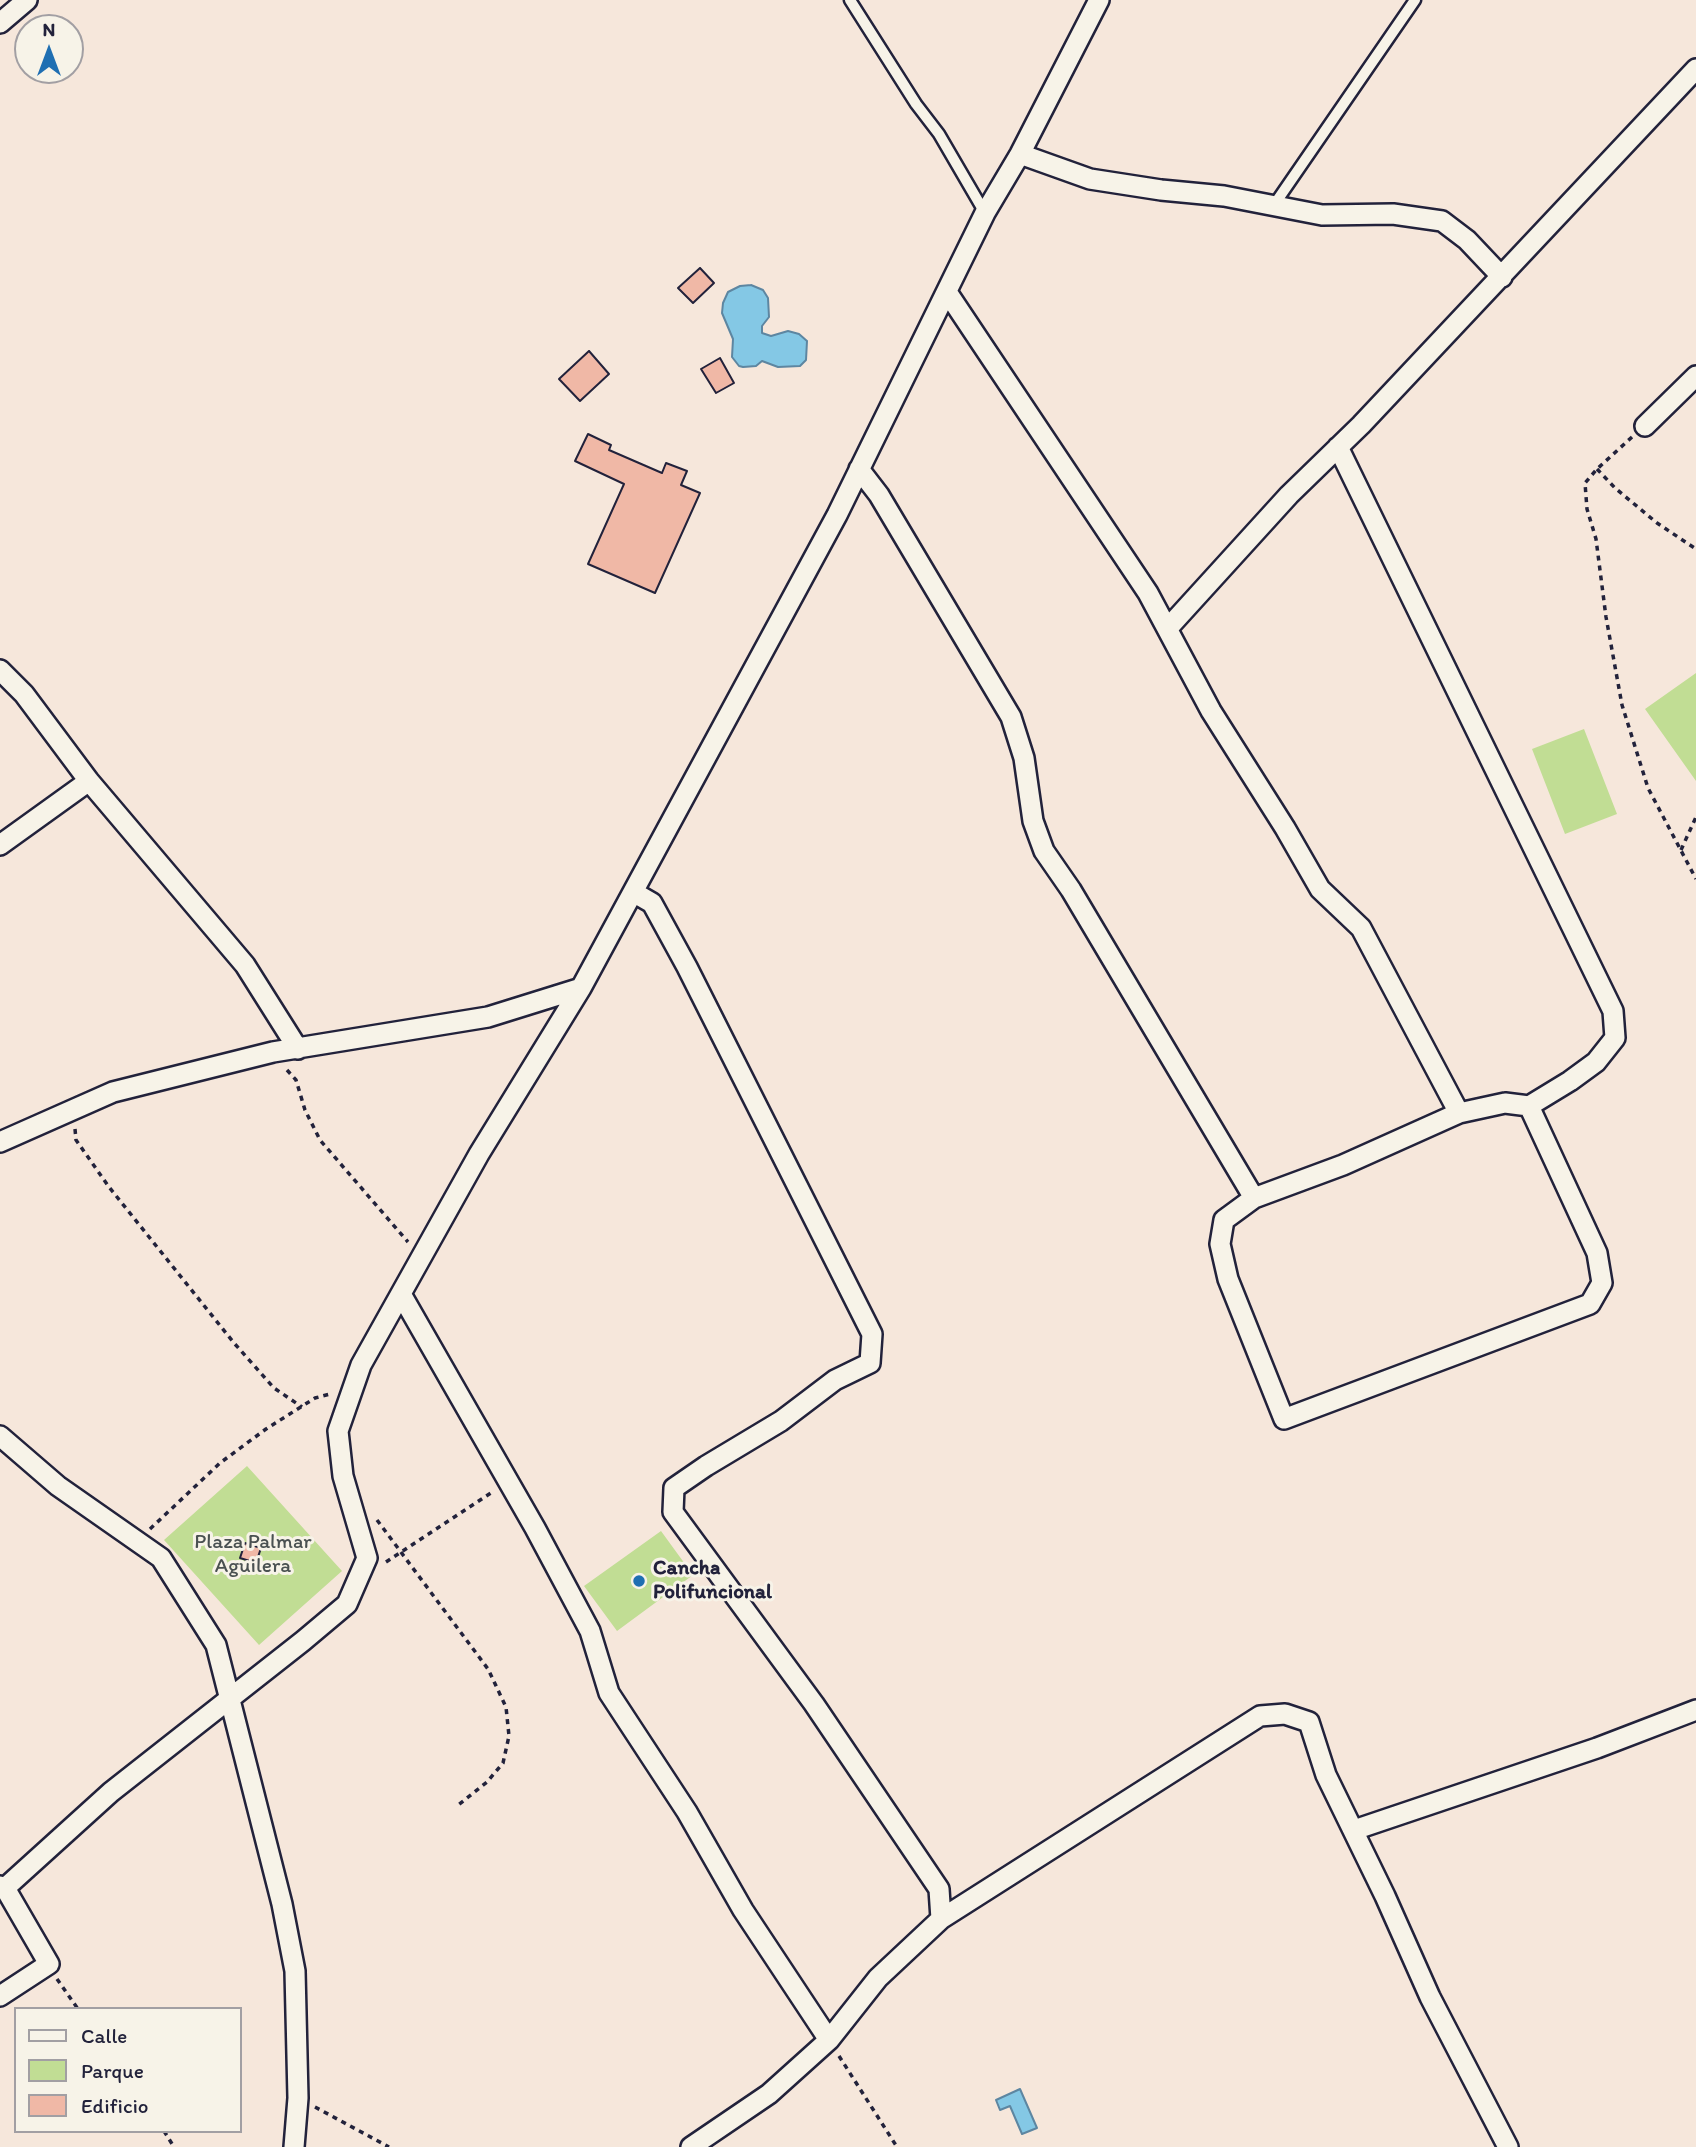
<!DOCTYPE html>
<style>
body{margin:0}
#map{position:relative;width:1696px;height:2147px;overflow:hidden;background:#f6e7db;font-family:Itim,sans-serif}
canvas{display:block}
.legend{position:absolute;left:14px;top:2007px;width:228px;height:126px;box-sizing:border-box;background:#f7f3e8;border:2px solid #a29fa3;margin:0;padding:9px 12px;list-style:none;font-size:21px;color:#22223b}
.legend li{display:flex;align-items:center;gap:14px;height:35px}
.legend b{width:35px;border:2px solid #a29fa3}
.north{position:absolute;left:14px;top:14px;width:70px;height:70px;box-sizing:border-box;background:#f7f3e8;border:2px solid #a29fa3;border-radius:50%;rotate:0deg;font-size:19px;font-weight:700;line-height:28px;text-align:center;color:#22223b}
.north::after{content:'';display:block;margin:auto;width:24px;height:32px;background:#1f6fb2;clip-path:polygon(50% 0,100% 100%,50% 72%,0 100%)}
</style>
<div id="map">
<canvas width="1696" height="2147"></canvas>
<ul class="legend">
<li><b style="height:9px;background:#f7f3e8"></b>Calle</li>
<li><b style="height:19px;background:#c1dd94"></b>Parque</li>
<li><b style="height:19px;background:#f0b8a6"></b>Edificio</li>
</ul>
<div class="north">N</div>
</div>
<script>
const context = document.querySelector('canvas').getContext('2d');
context.lineJoin = 'round';
function fillPath(path, color) {
  context.fillStyle = color;
  context.fill(path, 'evenodd');
}
function shape(rows) {
  const path = new Path2D();
  for (const r of rows) {
    path.moveTo(r[0], r[1]);
    for (let i = 2; i < r.length; i += 2) path.lineTo(r[i], r[i + 1]);
  }
  return path;
}
function trace(path, color, width, dash) {
  context.strokeStyle = color;
  context.lineWidth = width;
  context.lineCap = dash ? 'butt' : 'round';
  context.setLineDash(dash || []);
  context.stroke(path);
}
function drawText(font, color, halo, rows, align = 'center') {
  context.font = font + ' Itim,sans-serif';
  context.lineWidth = 6;
  context.setLineDash([]);
  context.textBaseline = 'middle';
  context.strokeStyle = halo;
  context.fillStyle = color;
  for (const [text, x, y, turn = 0] of rows) {
    context.save();
    context.translate(x, y);
    context.rotate((+turn || 0) * Math.PI / 180);
    context.textAlign = isNaN(turn) ? turn : align;
    if (halo) context.strokeText(text, 0, 0);
    context.fillText(text, 0, 0);
    context.restore();
  }
}
fillPath(shape([
 [1696,673,1696,781,1645,709],
 [1584,729,1617,814,1565,834,1532,749],
 [247,1466,342,1571,259,1645,164,1540],
 [661,1531,693,1575,617,1631,584,1586]
]), '#c1dd94');
const water = shape([
 [751,285,763,290,768,298,769,317,762,326,762,333,771,336,788,331,799,334,807,341,806,360,800,366,778,367,762,361,756,366,743,367,739,366,732,357,733,339,722,313,723,303,728,292,740,286,751,285],
 [1020,2089,1037,2128,1022,2134,1010,2106,1000,2110,996,2100,1020,2089]
]);
fillPath(water, '#84c8e5');
trace(water, '#5d86a1', 2);
const building = shape([
 [700,268,714,283,693,303,678,288,700,268],
 [589,351,609,374,580,401,559,379,589,351],
 [720,358,734,383,716,393,701,369,720,358],
 [588,434,611,445,609,450,662,473,666,463,687,471,681,485,700,493,655,593,588,564,624,484,575,461,588,434],
 [245,1543,261,1548,256,1563,240,1558,245,1543]
]);
fillPath(building, '#f0b8a6');
trace(building, '#22223b', 2);
const lane = shape([
 [850,0,916,104,939,134,985,213],
 [1274,205,1415,0]
]);
const street = shape([
 [0,23,27,0],
 [1020,154,1090,179,1161,190,1224,196,1322,215,1393,214,1442,221,1467,240,1502,277],
 [947,292,1148,593,1211,711,1285,828,1320,889,1361,928,1459,1113],
 [1645,426,1696,376],
 [1338,447,1613,1011,1615,1038,1596,1062,1570,1081,1529,1106],
 [859,469,879,495,1011,717,1024,758,1033,821,1044,851,1071,890,1254,1198],
 [1168,628,1289,495,1361,425,1696,69],
 [0,670,24,694,89,781,245,965,298,1049],
 [0,845,89,781],
 [633,892,652,903,687,967,872,1334,870,1363,835,1380,781,1421,706,1466,674,1488,673,1512,814,1704,939,1889,941,1919,878,1978,829,2040,769,2094,691,2147],
 [1505,1103,1529,1106,1597,1253,1602,1283,1590,1304,1284,1419,1228,1279,1220,1244,1224,1220,1254,1198,1343,1165,1459,1113,1505,1103],
 [0,1142,113,1092,273,1052,488,1017,581,988],
 [401,1294,535,1528,590,1631,609,1693,687,1812,743,1910,829,2040],
 [0,1436,58,1486,161,1558,216,1645,282,1904,295,1971,298,2098,294,2147],
 [1354,1830,1597,1748,1696,1710],
 [0,1886,5,1888,49,1964,0,1996],
 [5,1888,111,1792,303,1641,347,1604,367,1558,343,1476,338,1431,361,1365,479,1154,581,988,837,515,985,213,1020,154,1099,0],
 [941,1919,1260,1716,1285,1714,1309,1722,1326,1775,1385,1896,1430,1997,1508,2147]
]);
trace(lane, '#22223b', 15);
trace(street, '#22223b', 24);
trace(shape([
 [1632,437,1597,469,1585,483,1587,509,1596,539,1606,617,1622,705,1648,788,1696,879],
 [1597,469,1615,488,1657,523,1696,549],
 [1681,850,1696,817],
 [287,1070,296,1080,305,1110,320,1140,408,1242],
 [75,1129,76,1140,109,1187,234,1343,274,1388,302,1407],
 [377,1520,488,1669,506,1707,509,1736,503,1763,487,1782,457,1806],
 [150,1529,220,1463,266,1429,315,1398,330,1394],
 [386,1562,494,1491],
 [57,1979,78,2009],
 [839,2056,897,2147],
 [315,2107,389,2147],
 [164,2131,174,2147]
]), '#22223b', 3.5, [5, 5]);
trace(lane, '#f7f3e8', 10);
trace(street, '#f7f3e8', 19);
for (const [x, y, r, color] of [
 [639,1581,7,"#1f6fb2"]
]) {
  const dot = new Path2D();
  dot.arc(x, y, r, 0, 2 * Math.PI);
  context.fillStyle = color;
  context.fill(dot);
  trace(dot, '#f7f3e8', 2.5);
}
drawText('21px', '#4a5151', '#f7f3e8', [
 ["Plaza Palmar",253,1543],
 ["Aguilera",253,1567]
]);
drawText('bold 21px', '#22223b', '#f7f3e8', [
 ["Cancha",653,1569],
 ["Polifuncional",653,1593]
], 'left');
</script>
